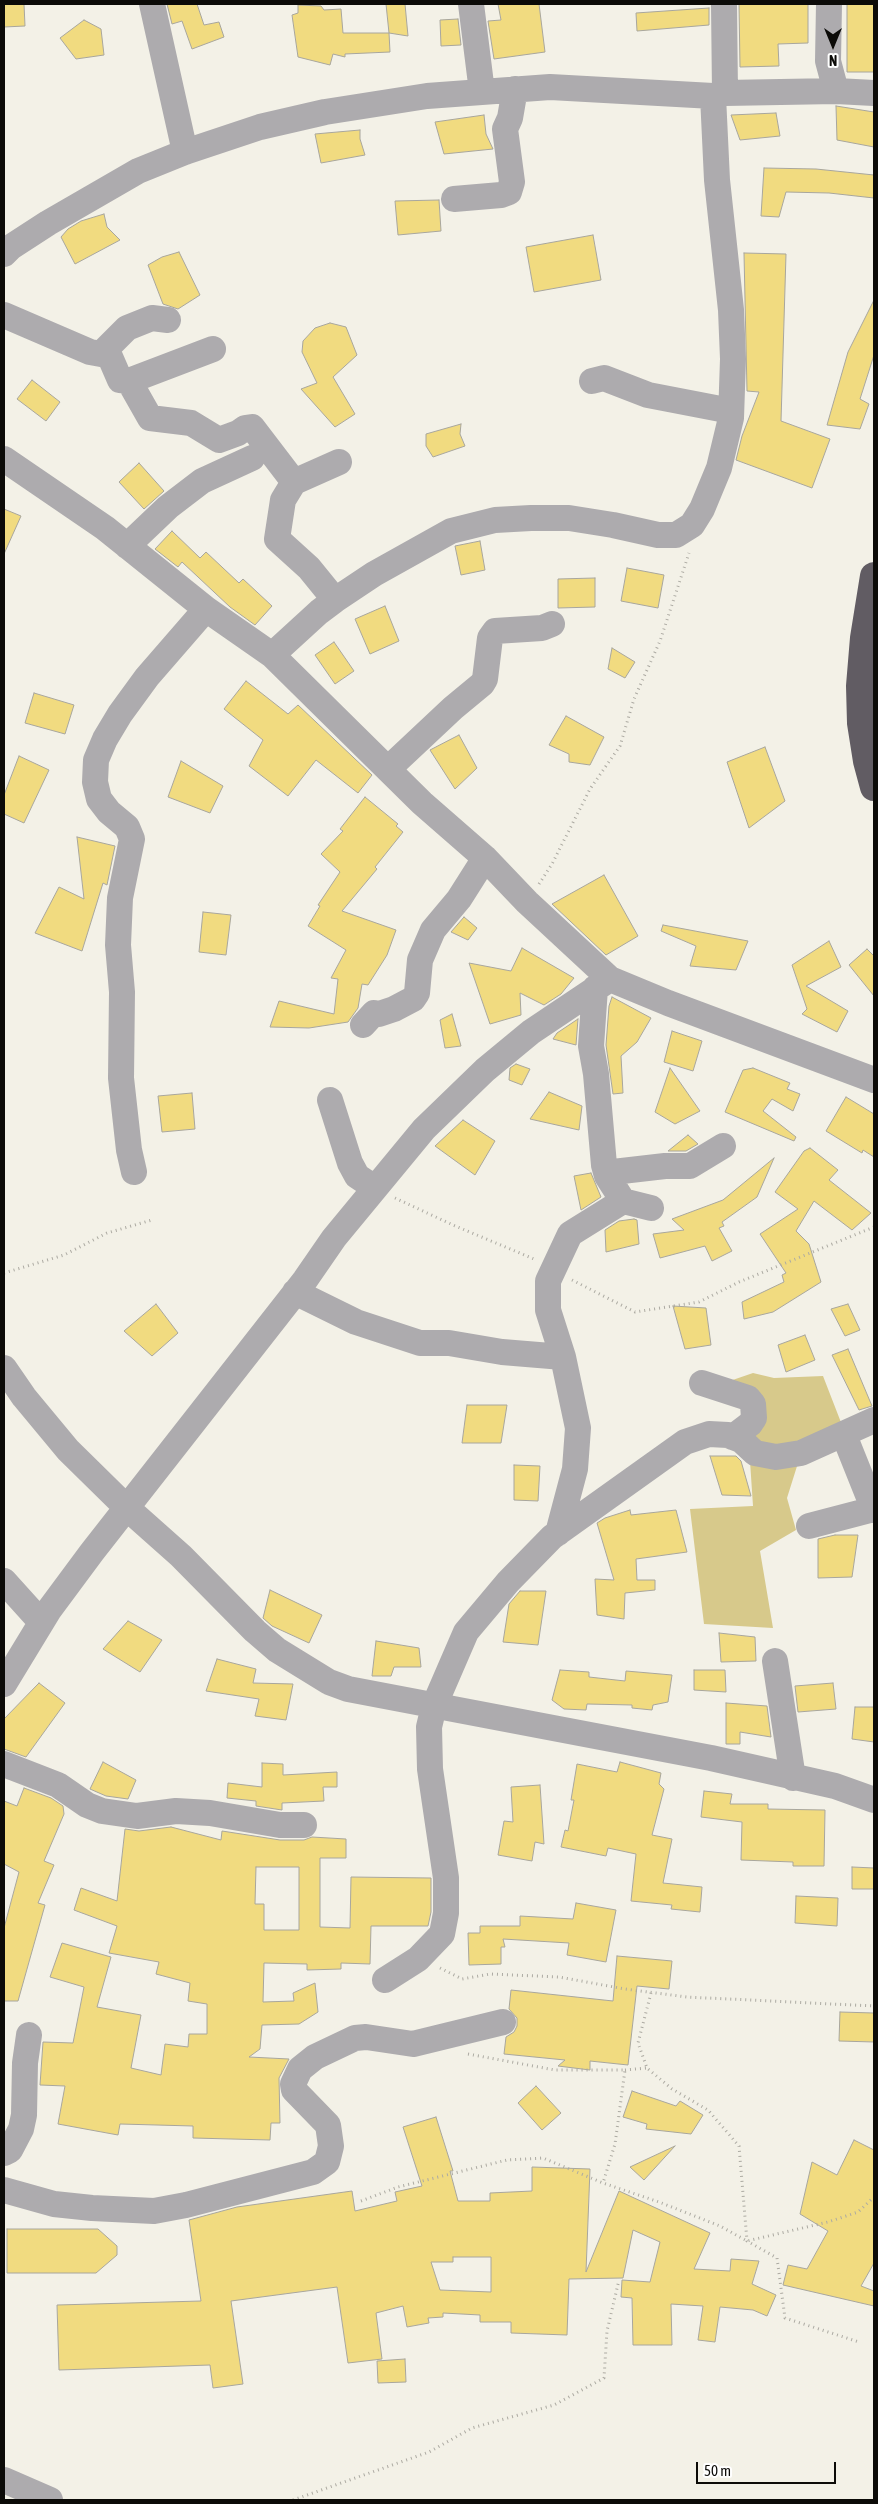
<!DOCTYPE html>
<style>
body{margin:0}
#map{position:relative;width:878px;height:2504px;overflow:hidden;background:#f3f1e7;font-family:"Asap Condensed",sans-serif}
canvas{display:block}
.frame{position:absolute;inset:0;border:5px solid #0c0b08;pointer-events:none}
.north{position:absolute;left:808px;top:20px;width:50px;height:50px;-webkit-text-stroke:4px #fff;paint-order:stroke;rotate:180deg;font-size:14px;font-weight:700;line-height:20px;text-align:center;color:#0c0b08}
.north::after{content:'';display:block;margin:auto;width:18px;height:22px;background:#0c0b08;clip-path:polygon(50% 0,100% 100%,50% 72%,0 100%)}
.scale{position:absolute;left:696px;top:2462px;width:140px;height:22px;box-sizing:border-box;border:2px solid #0c0b08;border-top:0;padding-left:6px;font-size:15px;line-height:18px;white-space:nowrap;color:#0c0b08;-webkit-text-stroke:4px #fff;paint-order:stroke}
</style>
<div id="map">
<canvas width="878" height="2504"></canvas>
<div class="frame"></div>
<div class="north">N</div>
<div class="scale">50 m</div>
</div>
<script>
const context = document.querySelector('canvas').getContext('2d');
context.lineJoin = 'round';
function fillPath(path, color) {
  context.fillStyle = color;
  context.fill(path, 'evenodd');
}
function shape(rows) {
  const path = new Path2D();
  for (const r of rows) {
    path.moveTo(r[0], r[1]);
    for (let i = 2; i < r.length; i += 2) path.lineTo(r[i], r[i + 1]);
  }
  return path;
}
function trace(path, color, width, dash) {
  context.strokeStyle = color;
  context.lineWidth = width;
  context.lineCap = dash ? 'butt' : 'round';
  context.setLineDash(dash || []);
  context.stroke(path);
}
fillPath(shape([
 [753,1373,774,1378,823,1376,842,1425,771,1451,743,1435,756,1428,721,1384],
 [750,1461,798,1463,787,1498,796,1530,760,1551,773,1628,704,1624,690,1509,753,1506]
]), '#d7c98b');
const building = shape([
 [4,4,24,4,25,26,4,27,4,4],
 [167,4,197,4,204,25,219,22,224,37,192,49,182,21,172,24,167,4],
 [386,4,405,4,408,36,389,33,386,4],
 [498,4,539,4,545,52,494,59,488,21,501,20,498,4],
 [739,4,808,4,808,43,778,44,779,66,740,67,739,4],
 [847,4,874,4,874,72,847,72,847,4],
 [298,5,321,6,324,10,341,9,343,33,389,33,390,52,345,54,345,57,333,54,330,65,298,57,292,15,298,13,298,5],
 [709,8,709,25,637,31,636,13,709,8],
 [458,19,461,45,441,46,440,20,458,19],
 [84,20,101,29,104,55,76,59,60,38,84,20],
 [836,106,874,112,874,147,837,140,836,106],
 [776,113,780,136,740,140,731,115,776,113],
 [484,115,486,134,493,149,444,154,435,122,484,115],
 [360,130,360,139,365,155,321,163,315,134,360,130],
 [764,168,816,169,874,175,874,198,829,193,786,192,779,217,761,216,764,168],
 [439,200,441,231,398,235,395,201,439,200],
 [104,214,107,227,120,240,75,264,61,237,68,229,81,221,104,214],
 [593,235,601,280,534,292,526,247,593,235],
 [179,252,200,295,178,309,163,304,148,265,162,257,179,252],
 [744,253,786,254,781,421,830,439,812,488,736,460,742,436,759,392,747,391,744,253],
 [874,300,874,355,860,399,869,404,860,429,827,425,848,352,874,300],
 [330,323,346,327,357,355,333,377,355,414,335,427,301,389,317,383,302,352,303,341,315,328,330,323],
 [32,380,60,402,46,421,17,399,32,380],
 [461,424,460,434,465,446,433,457,426,446,426,434,461,424],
 [139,463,164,491,144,509,119,482,139,463],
 [4,509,21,516,4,554,4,509],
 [172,531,200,558,206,552,239,583,243,579,272,606,255,625,230,607,182,562,178,567,155,549,172,531],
 [480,541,485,570,461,575,455,546,480,541],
 [627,568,664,575,658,608,621,601,627,568],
 [595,578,595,607,558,608,558,579,595,578],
 [385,606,399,641,370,654,355,619,385,606],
 [334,642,354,671,335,684,315,655,334,642],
 [612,648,635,662,625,678,608,669,612,648],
 [246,681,288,714,298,705,372,775,358,793,316,760,288,796,249,766,263,740,224,709,246,681],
 [34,693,74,705,65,734,25,723,34,693],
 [566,716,604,737,590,765,569,762,569,754,549,745,566,716],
 [459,735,477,768,455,789,430,750,459,735],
 [765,747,785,801,749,828,727,762,765,747],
 [19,756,49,770,24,823,4,814,4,795,19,756],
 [181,761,223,786,210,813,168,797,181,761],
 [365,797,398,824,396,826,403,832,375,867,377,869,342,911,396,930,387,955,368,985,362,984,358,1008,348,1022,309,1028,270,1027,279,1001,334,1014,338,979,331,978,346,950,308,926,320,906,318,905,340,872,321,854,343,831,340,829,365,797],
 [77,837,115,846,107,885,103,883,82,951,35,933,59,887,84,899,77,837],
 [604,875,638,936,606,955,552,904,604,875],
 [203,912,231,915,226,955,199,952,203,912],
 [464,917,477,928,468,940,451,932,464,917],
 [663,925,748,941,736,970,690,966,696,946,661,931,663,925],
 [829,941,841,967,806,986,848,1011,837,1032,802,1014,807,1009,792,965,829,941],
 [522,948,574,978,561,994,544,1005,520,993,521,1015,490,1024,469,963,511,971,522,948],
 [867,949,874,956,874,996,849,965,867,949],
 [612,997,651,1018,637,1042,621,1056,623,1093,613,1094,606,1045,609,1006,612,997],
 [452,1014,461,1046,445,1048,440,1020,452,1014],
 [578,1019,576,1045,553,1039,557,1033,578,1019],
 [672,1031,702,1041,693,1071,664,1062,672,1031],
 [516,1064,530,1069,522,1085,509,1080,510,1068,516,1064],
 [670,1068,700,1111,675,1124,655,1112,670,1068],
 [753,1068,790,1083,787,1089,800,1094,793,1111,772,1099,763,1111,796,1137,794,1141,725,1112,743,1070,753,1068],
 [549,1092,582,1106,579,1130,530,1119,549,1092],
 [192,1093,195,1129,162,1132,158,1096,192,1093],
 [846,1097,874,1114,874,1157,863,1150,862,1153,826,1131,846,1097],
 [463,1120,495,1141,475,1175,435,1146,463,1120],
 [688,1135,698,1144,686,1151,668,1151,688,1135],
 [810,1148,838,1170,829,1180,871,1213,852,1230,814,1201,796,1231,809,1244,821,1282,773,1312,744,1319,742,1302,784,1282,782,1275,786,1273,760,1234,798,1209,775,1192,804,1151,810,1148],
 [774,1158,757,1197,722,1222,724,1226,719,1228,732,1251,712,1261,705,1246,660,1258,653,1234,684,1230,672,1219,723,1200,774,1158],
 [591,1173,601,1197,581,1210,574,1176,591,1173],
 [634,1219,637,1220,639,1244,606,1252,605,1230,619,1221,634,1219],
 [156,1304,178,1333,152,1356,124,1331,156,1304],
 [848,1304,860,1330,845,1336,831,1309,848,1304],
 [673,1306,706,1308,711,1345,685,1349,673,1306],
 [805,1335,815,1360,786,1372,778,1345,805,1335],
 [848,1349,872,1406,859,1410,832,1355,848,1349],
 [467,1405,507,1405,501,1443,462,1443,467,1405],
 [710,1456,736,1456,741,1461,751,1496,722,1495,710,1456],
 [514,1465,540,1466,538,1501,514,1500,514,1465],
 [630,1510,631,1515,676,1510,687,1552,636,1559,637,1580,655,1580,655,1590,625,1593,624,1619,597,1615,595,1579,614,1580,597,1523,605,1518,630,1510],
 [835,1535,858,1535,852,1577,818,1578,818,1539,835,1535],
 [270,1590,322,1615,309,1643,272,1626,263,1618,270,1590],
 [520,1591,546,1591,538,1645,503,1642,509,1604,520,1591],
 [128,1621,162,1640,140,1672,103,1649,128,1621],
 [719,1633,755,1637,756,1661,721,1662,719,1633],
 [376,1641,419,1648,421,1667,394,1667,391,1676,372,1676,376,1641],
 [217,1659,256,1669,253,1683,293,1684,286,1720,255,1716,259,1699,206,1691,217,1659],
 [560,1670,589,1672,589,1677,625,1681,626,1671,672,1675,668,1702,653,1705,652,1710,632,1708,632,1705,587,1704,586,1710,564,1709,552,1700,560,1670],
 [694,1670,725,1670,726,1692,694,1690,694,1670],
 [39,1683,65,1703,26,1757,4,1749,4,1719,39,1683],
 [833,1683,836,1709,798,1712,795,1686,833,1683],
 [726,1703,767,1706,771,1737,740,1732,740,1744,726,1744,726,1703],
 [855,1707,874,1707,874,1742,852,1739,855,1707],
 [103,1762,136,1780,128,1799,106,1796,90,1789,103,1762],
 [620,1762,661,1773,659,1784,664,1789,652,1835,672,1839,663,1883,702,1887,700,1912,671,1909,672,1905,631,1901,636,1854,608,1848,606,1856,561,1847,565,1830,568,1831,574,1800,571,1800,577,1764,617,1772,620,1762],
 [262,1763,283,1764,283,1775,337,1772,337,1787,323,1787,324,1801,282,1803,282,1810,256,1806,256,1801,227,1798,228,1783,262,1787,262,1763],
 [540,1785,544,1844,535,1842,532,1861,498,1855,504,1821,513,1822,511,1787,540,1785],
 [24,1788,51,1798,63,1806,64,1814,44,1861,54,1865,38,1903,45,1905,18,2001,4,2001,4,1928,19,1872,4,1864,4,1801,17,1806,24,1788],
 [704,1791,732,1794,730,1804,768,1804,768,1809,825,1810,824,1866,793,1866,793,1862,741,1860,742,1822,701,1817,704,1791],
 [171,1827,221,1840,222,1831,280,1840,304,1840,312,1837,346,1839,346,1858,320,1858,320,1927,350,1928,351,1877,431,1878,431,1912,428,1926,371,1926,370,1964,341,1963,341,1969,307,1970,307,1964,264,1963,263,2002,294,2001,293,1993,315,1983,318,2012,299,2024,262,2025,260,2049,249,2057,289,2059,279,2078,280,2123,271,2123,270,2140,193,2138,193,2126,120,2124,118,2135,58,2124,65,2086,40,2085,43,2042,73,2043,84,1987,50,1977,62,1943,111,1957,97,2007,141,2015,131,2068,161,2075,165,2044,188,2047,189,2034,207,2034,207,2004,188,2001,190,1983,156,1974,159,1962,109,1953,117,1926,74,1910,81,1888,117,1901,125,1829,139,1831,171,1827],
 [256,1867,299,1867,299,1930,264,1930,264,1904,255,1904,256,1867],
 [852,1867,874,1868,874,1889,852,1889,852,1867],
 [796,1896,838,1898,837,1926,795,1923,796,1896],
 [576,1903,616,1910,606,1962,567,1955,569,1943,503,1939,505,1947,501,1947,501,1964,469,1965,468,1933,480,1933,480,1926,520,1926,520,1916,573,1919,576,1903],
 [617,1956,672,1961,669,1989,637,1986,628,2065,590,2061,590,2070,558,2066,565,2060,504,2054,506,2037,514,2032,517,2026,517,2018,509,2009,511,1990,613,2001,617,1956],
 [840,2012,874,2013,874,2042,839,2041,840,2012],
 [536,2086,561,2113,542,2130,518,2103,536,2086],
 [632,2091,676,2106,680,2101,703,2115,691,2134,646,2129,647,2124,623,2117,632,2091],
 [436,2117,453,2171,450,2171,458,2201,490,2201,490,2193,532,2191,532,2167,590,2169,586,2272,619,2191,710,2233,694,2269,730,2271,731,2259,759,2261,752,2284,776,2295,767,2316,753,2310,720,2307,715,2342,698,2340,703,2306,671,2304,672,2345,633,2345,632,2298,621,2297,622,2280,650,2282,660,2242,633,2230,623,2278,569,2279,567,2335,511,2333,511,2322,480,2322,480,2315,443,2313,443,2317,428,2318,429,2323,407,2327,403,2306,376,2313,382,2359,348,2363,337,2287,231,2301,243,2384,213,2388,210,2365,59,2370,57,2305,201,2301,189,2220,237,2207,352,2191,355,2211,397,2201,395,2192,422,2186,403,2127,436,2117],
 [453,2257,491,2257,491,2292,440,2290,431,2262,453,2262,453,2257],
 [854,2140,874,2150,874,2263,861,2286,874,2291,874,2306,783,2285,788,2265,807,2269,828,2231,800,2214,812,2162,837,2175,854,2140],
 [675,2146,644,2180,630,2167,675,2146],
 [7,2229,98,2229,117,2246,117,2255,96,2273,7,2273,7,2229],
 [405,2359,406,2382,378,2383,377,2361,405,2359]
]);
fillPath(building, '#f1db80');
trace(building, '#a8a69d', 1);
trace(shape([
 [539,884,552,864,590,789,620,746,634,699,660,641,689,553],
 [395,1198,453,1225,534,1259],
 [4,1273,64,1255,107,1233,152,1220],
 [572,1280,635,1312,699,1302,739,1282,874,1227],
 [440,1968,462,1979,490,1974,559,1977,625,1989,687,1997,874,2006],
 [651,1993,638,2043,647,2068,672,2089,708,2110,739,2146,747,2241,777,2258,785,2318,859,2342],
 [468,2054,555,2070,625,2070,615,2144,603,2183],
 [625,2070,647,2068],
 [361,2201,398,2187,507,2160,543,2158,603,2183,659,2202,720,2226,747,2241,828,2222,858,2212,874,2197],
 [293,2500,429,2452,472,2428,554,2405,604,2378,607,2331,619,2280]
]), '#acaaa2', 3, [1, 4]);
trace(shape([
 [152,4,185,152],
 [471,4,482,92],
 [724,4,725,93],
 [829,4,828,61,836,91],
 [454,199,501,195,509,192,512,182,505,129,510,118,515,89],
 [4,254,11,247,48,223,138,171,185,152,260,127,325,112,427,96,550,87,713,96,725,93,836,91,874,93],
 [4,315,90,352,101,354,127,328,152,318,168,320],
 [107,350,120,380,129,381,213,349],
 [129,381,150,418,191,423,219,440,238,433,245,428,252,427,294,482],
 [592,381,604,378,648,395,731,411],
 [4,459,105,528,206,609,272,655,422,803,485,858,527,902,610,979,668,1003,874,1080],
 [127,546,168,507,202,481,252,458],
 [335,600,309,568,277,539,283,500,294,482,339,462],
 [272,655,319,612,335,600,374,574,451,531,495,520,531,518,569,518,613,525,658,535,676,535,692,525,702,509,719,468,731,418,733,359,731,310,717,180,713,96],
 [388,769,453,708,482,684,485,679,490,638,495,631,542,628,552,624],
 [595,988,591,1046,596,1074,604,1165,607,1176,623,1201,651,1208],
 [363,1025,374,1013,379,1014,394,1009,413,999,417,993,420,960,433,930,459,899,485,858],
 [330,1100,350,1163,357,1176,375,1188],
 [605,1168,613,1172,665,1166,690,1166,723,1146],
 [134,1172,129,1150,121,1078,122,992,118,945,120,898,132,839,127,827,109,812,99,799,95,782,96,760,105,739,120,714,147,677,206,609],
 [295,1292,356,1322,420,1343,449,1343,502,1352,563,1357,578,1428,575,1469,558,1533],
 [563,1357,548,1310,548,1281,570,1234,623,1201],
 [4,1368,24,1397,68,1450,127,1508,181,1556,255,1631,277,1650,329,1682,348,1689,711,1758,835,1786,874,1800],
 [702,1383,748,1398,753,1404,754,1418,750,1424,733,1437],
 [844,1435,874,1510],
 [809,1526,874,1509],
 [4,1581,41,1622],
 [775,1661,793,1778],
 [4,1684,49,1610,92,1552,305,1280,334,1238,424,1129,485,1070,531,1032,610,979],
 [4,1764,58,1785,87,1805,102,1811,137,1816,176,1811,210,1813,280,1825,304,1825],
 [385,1980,418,1959,442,1934,446,1913,446,1878,430,1769,429,1727,434,1706,466,1632,508,1582,552,1537,685,1442,709,1434,728,1435,741,1440,755,1453,776,1457,801,1453,874,1420],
 [4,2153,10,2150,21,2129,24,2115,25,2063,29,2035],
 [4,2190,54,2204,92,2208,154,2211,186,2205,313,2172,327,2162,331,2146,328,2125,294,2090,293,2084,300,2069,315,2057,355,2038,366,2037,413,2044,503,2022],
 [4,2480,50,2500]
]), '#adabae', 26);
trace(shape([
 [874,576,864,638,860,686,861,723,867,761,874,787]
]), '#615c63', 28);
</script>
